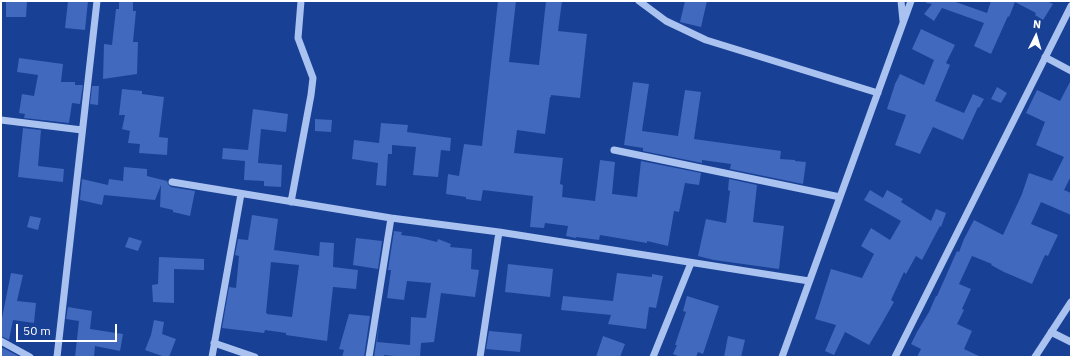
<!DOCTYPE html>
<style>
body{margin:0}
#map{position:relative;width:1072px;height:358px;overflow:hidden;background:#184095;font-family:"IBM Plex Sans",sans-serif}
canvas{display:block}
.frame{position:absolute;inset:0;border:2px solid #fff;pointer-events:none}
.north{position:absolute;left:1016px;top:16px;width:40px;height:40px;-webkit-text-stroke:3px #184095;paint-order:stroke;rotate:5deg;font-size:11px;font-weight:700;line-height:16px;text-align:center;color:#fff}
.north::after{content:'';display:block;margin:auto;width:14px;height:18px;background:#fff;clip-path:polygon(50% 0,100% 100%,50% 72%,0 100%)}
.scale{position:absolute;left:16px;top:324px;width:101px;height:18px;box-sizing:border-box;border:2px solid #fff;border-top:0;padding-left:5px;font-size:12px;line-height:14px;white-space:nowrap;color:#fff;-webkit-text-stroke:3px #184095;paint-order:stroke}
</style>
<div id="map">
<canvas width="1072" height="358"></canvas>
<div class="frame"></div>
<div class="north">N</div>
<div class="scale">50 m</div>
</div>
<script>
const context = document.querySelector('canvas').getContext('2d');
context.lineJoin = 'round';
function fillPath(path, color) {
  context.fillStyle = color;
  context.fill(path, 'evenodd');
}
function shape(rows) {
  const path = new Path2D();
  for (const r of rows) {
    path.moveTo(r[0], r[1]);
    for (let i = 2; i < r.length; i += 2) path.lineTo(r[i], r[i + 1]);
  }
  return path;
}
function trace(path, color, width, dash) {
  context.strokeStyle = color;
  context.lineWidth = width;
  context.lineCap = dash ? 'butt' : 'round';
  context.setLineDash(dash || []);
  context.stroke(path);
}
fillPath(shape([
 [6,1,27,1,26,17,6,17],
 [68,1,88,1,85,30,65,28],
 [119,1,133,1,133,11,136,11,133,42,138,42,137,74,103,79,104,44,112,45,116,9,119,9],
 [498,1,516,1,509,62,539,65,546,1,562,1,558,31,587,34,580,98,551,95,551,97,550,97,545,134,517,130,514,153,563,158,560,184,563,185,562,197,595,201,600,160,615,162,612,194,637,197,641,161,701,173,699,185,685,183,679,212,674,211,668,246,647,241,647,243,600,235,599,240,576,237,576,238,566,236,568,226,545,223,544,228,530,227,533,196,483,190,481,201,466,199,466,197,446,194,448,174,459,176,464,144,482,146],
 [685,1,707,1,701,27,680,22],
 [927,1,953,1,987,13,991,1,1047,1,1053,4,1043,20,1035,15,1036,13,1015,2,1009,17,1008,16,991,54,974,46,984,23,942,8,934,21,924,14,932,4,926,3],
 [921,29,955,45,946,63,950,65,935,101,964,113,973,94,984,99,979,108,978,107,963,140,933,127,920,154,895,145,906,115,887,109,895,84,900,74,924,85,934,60,912,49],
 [19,58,63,64,61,82,75,82,75,85,83,85,80,104,72,103,69,123,24,118,25,114,19,113,22,94,34,96,38,75,17,72],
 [1071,80,1071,176,1064,190,1071,193,1071,215,1041,202,1031,224,1058,235,1048,256,1045,255,1032,284,1004,272,991,265,992,264,972,256,959,284,971,289,962,309,964,310,957,324,972,331,964,349,981,357,917,357,921,349,911,344,917,332,929,312,936,296,937,296,957,251,959,252,964,239,974,220,1003,235,1022,194,1029,173,1052,181,1064,157,1036,145,1045,122,1026,113,1037,90,1060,101],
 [633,82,649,84,642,131,678,136,685,90,701,92,694,139,781,151,780,159,795,160,795,161,806,162,803,184,730,169,731,164,702,160,702,163,643,151,643,148,624,145],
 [92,86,99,86,98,105,90,104],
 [997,87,1007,93,1001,103,991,99],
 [122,89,142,91,142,94,164,97,159,137,168,138,167,155,139,153,140,144,128,143,130,131,122,129,125,115,119,115],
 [253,109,288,114,286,132,261,129,258,163,282,165,281,187,264,186,264,181,244,180,245,161,222,159,223,148,248,150],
 [315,119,332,120,331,132,315,131],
 [381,123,408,125,407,132,451,138,450,151,441,150,438,177,413,175,416,147,392,145,392,154,388,154,386,186,376,185,378,163,352,159,354,140,379,143],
 [23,128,41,130,38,166,64,169,63,182,18,177],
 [124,167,147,169,147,176,167,181,168,184,171,187,195,191,190,216,173,212,173,210,160,207,161,185,155,200,104,195,102,205,80,200,82,179,108,185,109,179,123,181],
 [729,179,757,185,753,222,784,226,779,269,714,260,698,256,706,219,726,223,730,191,728,190],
 [870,190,883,198,887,190,903,199,901,202,931,221,936,209,946,213,941,227,940,226,922,260,916,256,906,274,904,272,891,300,894,302,881,325,869,345,845,332,834,355,825,351,836,325,815,319,831,269,862,278,874,254,861,246,871,228,890,240,901,221,864,200],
 [252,215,278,219,274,250,319,256,320,242,334,243,333,267,358,270,356,289,333,287,327,341,286,335,286,333,265,330,264,333,222,328,229,287,236,288,239,256,235,255,238,239,248,240],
 [271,262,299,265,292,317,267,314,267,313,266,313],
 [30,216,41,218,38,230,27,227],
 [394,231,402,232,401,235,417,237,437,242,438,239,451,244,450,247,472,249,471,269,479,270,475,297,441,293,434,342,421,343,420,357,404,357,384,355,384,357,374,357,380,318,377,342,410,345,411,317,426,318,431,283,407,281,404,300,387,298,391,270,388,270],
 [129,237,142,241,138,251,125,247],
 [356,238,382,241,378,269,353,265],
 [159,257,204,259,204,270,174,269,174,303,153,302,152,285,158,284],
 [508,264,553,269,550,297,505,292],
 [11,273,23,275,17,301,36,303,34,323,13,320,9,340,1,336,1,323],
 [617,273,652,277,652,274,663,276,656,308,649,307,646,329,608,324,611,315,561,310,563,296,613,301],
 [687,296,719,306,703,354,698,352,696,357,680,357,673,354,677,345,675,345,686,312,683,311],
 [68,307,92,311,90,329,123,334,120,351,95,346,94,357,75,357,79,321,66,319],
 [349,314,370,316,364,357,342,357,344,350,339,349],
 [154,320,164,322,162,334,176,339,169,357,165,357,145,350,151,335],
 [489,331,522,334,520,352,486,349],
 [603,336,625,344,620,357,596,357],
 [728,336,745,340,741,357,724,357],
 [1,347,20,357,1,357]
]), '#4169bd');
trace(shape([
 [639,1,666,21,706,40,878,93],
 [901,1,903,21],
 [1045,57,1071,71],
 [1,120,82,130],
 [614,150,840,197],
 [172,182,391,218,499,232,809,281],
 [291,202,311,95,313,78,298,38,301,1],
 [1051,332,1071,342],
 [1,341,30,357],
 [214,343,255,357],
 [57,357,97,1],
 [212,357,241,194],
 [369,357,391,218],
 [480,357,499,232],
 [653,357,691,263],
 [782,357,911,1],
 [895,357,1071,6],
 [1035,357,1071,302]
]), '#aac2f0', 7);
</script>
